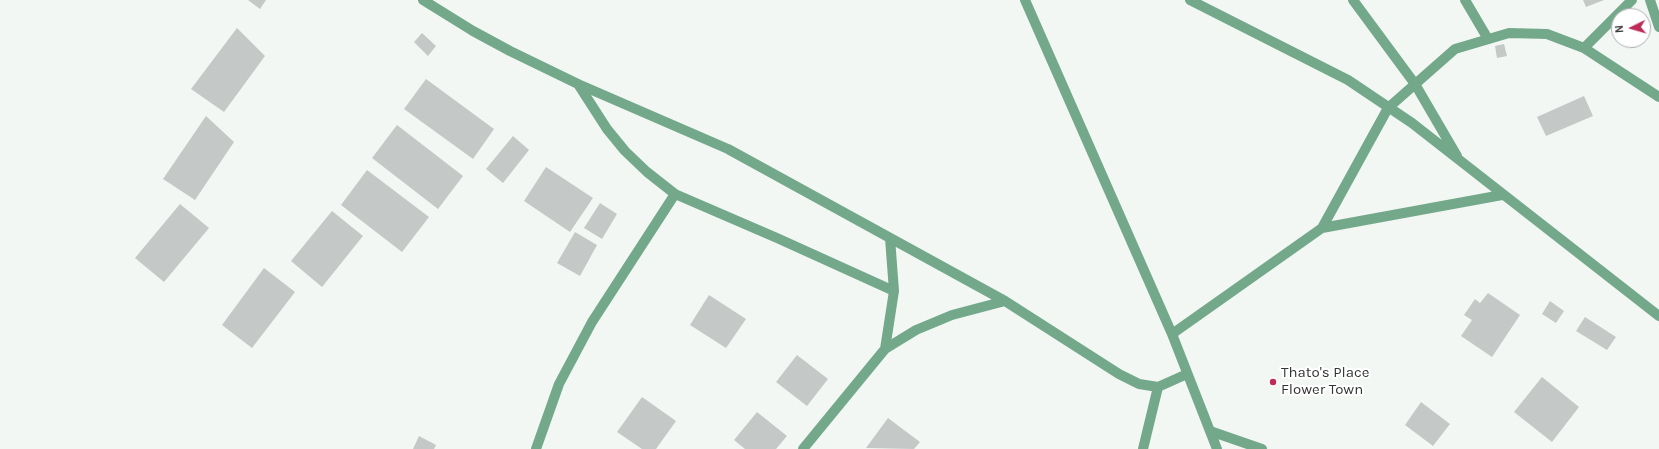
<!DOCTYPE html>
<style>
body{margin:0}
#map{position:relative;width:1659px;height:449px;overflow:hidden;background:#f3f7f4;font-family:Karla,sans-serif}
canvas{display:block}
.north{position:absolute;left:1611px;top:8px;width:40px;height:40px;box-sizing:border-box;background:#fff;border:1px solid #adaeae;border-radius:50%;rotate:265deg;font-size:11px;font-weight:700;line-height:16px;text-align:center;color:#333534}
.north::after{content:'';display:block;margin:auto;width:14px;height:18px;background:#bc2c57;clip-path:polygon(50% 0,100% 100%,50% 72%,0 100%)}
</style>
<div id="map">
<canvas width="1659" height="449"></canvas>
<div class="north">N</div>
</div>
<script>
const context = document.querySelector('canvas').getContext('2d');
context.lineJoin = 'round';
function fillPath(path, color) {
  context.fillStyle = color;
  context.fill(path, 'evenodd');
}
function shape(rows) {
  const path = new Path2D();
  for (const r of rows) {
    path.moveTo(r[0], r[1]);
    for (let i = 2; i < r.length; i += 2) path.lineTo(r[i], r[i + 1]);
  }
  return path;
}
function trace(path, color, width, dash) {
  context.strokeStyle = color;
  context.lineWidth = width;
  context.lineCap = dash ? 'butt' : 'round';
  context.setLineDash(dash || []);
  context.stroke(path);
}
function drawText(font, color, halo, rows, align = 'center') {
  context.font = font + ' Karla,sans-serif';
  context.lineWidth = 4;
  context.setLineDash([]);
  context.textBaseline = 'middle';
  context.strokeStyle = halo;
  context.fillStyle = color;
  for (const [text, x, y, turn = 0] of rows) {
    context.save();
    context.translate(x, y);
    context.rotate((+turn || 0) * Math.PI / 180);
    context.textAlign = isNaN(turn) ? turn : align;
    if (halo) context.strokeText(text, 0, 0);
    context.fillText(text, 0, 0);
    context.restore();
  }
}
fillPath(shape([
 [248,0,266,0,260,9],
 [1583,0,1604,0,1586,7],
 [237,28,265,56,224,112,191,89],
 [422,33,436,46,428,56,414,42],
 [1504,44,1507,56,1497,58,1495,46],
 [426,79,494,129,473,159,404,109],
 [1584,96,1593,116,1546,136,1537,117],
 [206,116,234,142,195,200,163,179],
 [397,125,463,176,438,209,372,158],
 [513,136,529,150,503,183,486,169],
 [546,167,593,198,570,232,524,201],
 [367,170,429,217,402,252,341,205],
 [600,203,617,214,602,239,584,228],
 [180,204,209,228,164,282,135,258],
 [332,211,363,236,322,287,291,261],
 [575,232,597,245,580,276,557,263],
 [264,268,295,292,252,348,222,325],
 [1488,293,1520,315,1492,357,1461,336,1472,320,1464,315,1475,299,1480,303],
 [709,295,746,319,726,348,690,325],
 [1550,301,1564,311,1556,323,1542,314],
 [1585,317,1616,337,1607,350,1576,331],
 [797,355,828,379,807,406,776,382],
 [1542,377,1579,407,1552,442,1514,412],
 [642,397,676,421,656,449,642,449,617,432],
 [1421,402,1450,424,1433,446,1405,425],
 [757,412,787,436,776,449,745,449,734,440],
 [888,418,920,442,914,449,866,448],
 [419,436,436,445,434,449,413,449]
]), '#c4c8c6');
trace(shape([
 [423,0,473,31,510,51,578,84,728,149,1005,301,1119,374,1139,384,1158,387,1187,374],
 [1025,0,1172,334,1217,449],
 [1190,0,1348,80,1412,123,1659,316],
 [1353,0,1415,84,1457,156],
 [1465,0,1488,39],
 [1650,0,1659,27],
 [1584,48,1632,0],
 [578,84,607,129,625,151,647,172,675,194,777,238,894,291],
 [1322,228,1388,108,1455,49,1509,33,1547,34,1584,48,1659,97],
 [1172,334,1322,228,1502,195],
 [885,349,894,291,890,238],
 [1210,431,1262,449],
 [536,449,559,384,592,322,675,194],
 [803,449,885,349,916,330,952,315,1005,301],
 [1143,449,1158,387]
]), '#73a98a', 10);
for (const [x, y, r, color] of [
 [1273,382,4,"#bc2c57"]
]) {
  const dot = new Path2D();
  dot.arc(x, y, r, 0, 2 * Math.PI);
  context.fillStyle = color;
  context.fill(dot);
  trace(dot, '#fff', 1.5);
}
drawText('15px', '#333534', '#fff', [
 ["Thato's Place",1281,373],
 ["Flower Town",1281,390]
], 'left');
</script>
